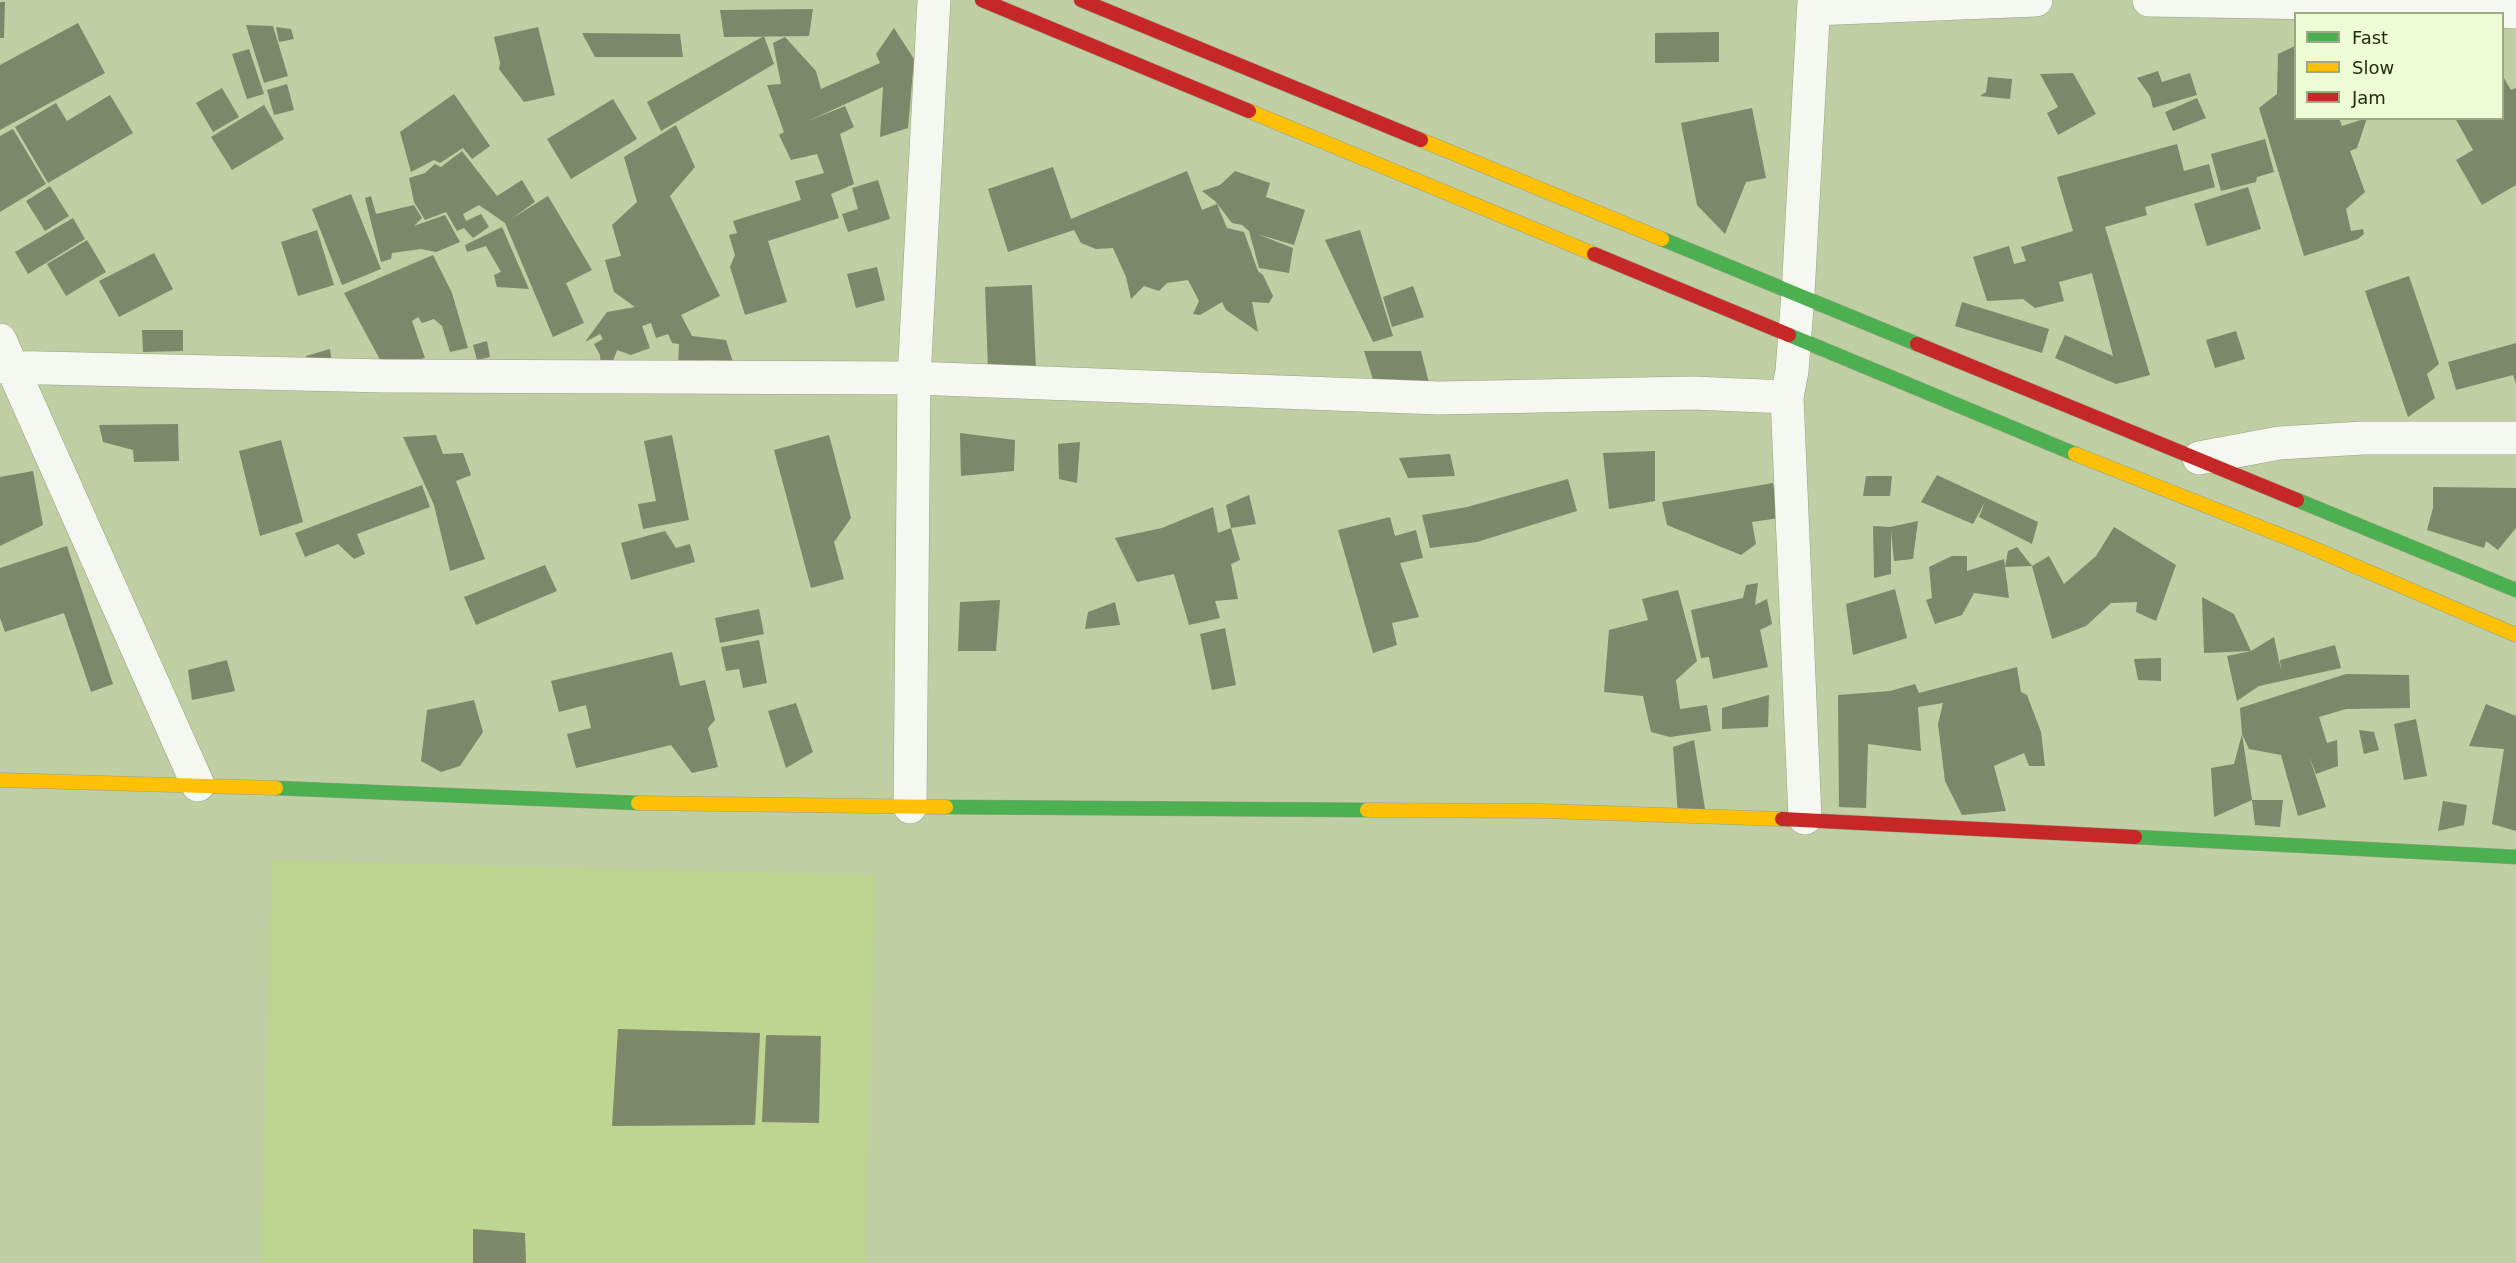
<!DOCTYPE html>
<style>
body{margin:0}
#map{position:relative;width:2516px;height:1263px;overflow:hidden;background:#bfcea3;font-family:"DejaVu Sans",sans-serif}
canvas{display:block}
.legend{position:absolute;left:2294px;top:12px;width:210px;height:108px;box-sizing:border-box;background:#edfcd4;border:2px solid #9ca984;margin:0;padding:8px 10px;list-style:none;font-size:18px;color:#222c0b}
.legend li{display:flex;align-items:center;gap:12px;height:30px}
.legend b{width:30px;border:2px solid #9ca984}
</style>
<div id="map">
<canvas width="2516" height="1263"></canvas>
<ul class="legend">
<li><b style="height:8px;background:#4caf50"></b>Fast</li>
<li><b style="height:8px;background:#ffc107"></b>Slow</li>
<li><b style="height:8px;background:#c62828"></b>Jam</li>
</ul>
</div>
<script>
const context = document.querySelector('canvas').getContext('2d');
context.lineJoin = 'round';
function fillPath(path, color) {
  context.fillStyle = color;
  context.fill(path, 'evenodd');
}
function shape(rows) {
  const path = new Path2D();
  for (const r of rows) {
    path.moveTo(r[0], r[1]);
    for (let i = 2; i < r.length; i += 2) path.lineTo(r[i], r[i + 1]);
  }
  return path;
}
function trace(path, color, width, dash) {
  context.strokeStyle = color;
  context.lineWidth = width;
  context.lineCap = dash ? 'butt' : 'round';
  context.setLineDash(dash || []);
  context.stroke(path);
}
fillPath(shape([
 [272,860,876,875,865,1263,261,1263]
]), '#bdd591');
fillPath(shape([
 [0,2,5,2,4,38,0,38],
 [813,9,809,36,724,37,720,10],
 [78,23,105,73,0,130,0,65],
 [246,25,273,26,288,76,264,83],
 [276,27,291,29,294,39,279,42],
 [538,27,555,95,524,102,499,69,500,63,494,37],
 [894,28,914,59,908,128,880,137,883,87,808,121,845,106,854,127,840,134,854,184,831,194,839,218,768,241,787,302,745,315,730,267,735,255,729,235,737,233,733,221,801,200,795,181,824,173,817,154,791,160,779,135,784,132,767,85,781,84,773,43,785,37,816,71,821,89,880,63,876,54],
 [1719,32,1719,62,1655,63,1655,33],
 [582,33,680,34,683,57,595,57],
 [764,36,774,64,661,131,647,102],
 [2295,46,2295,118,2339,118,2342,126,2367,118,2357,148,2350,151,2365,192,2346,209,2351,231,2363,229,2364,234,2358,239,2304,256,2259,108,2277,94,2278,54],
 [249,49,264,94,247,99,232,54],
 [2158,71,2162,82,2190,73,2197,95,2153,108,2150,96,2137,78],
 [2073,73,2096,114,2058,135,2047,113,2058,107,2040,74],
 [2502,75,2511,90,2516,88,2516,185,2482,205,2456,160,2473,150,2455,118,2502,118],
 [1988,77,2012,79,2010,99,1980,96,1986,92],
 [287,84,294,110,274,115,267,90],
 [222,88,239,117,213,132,196,103],
 [454,94,490,146,472,159,463,148,440,163,434,160,411,172,400,132],
 [110,95,133,133,48,183,15,127,56,103,67,121],
 [2197,98,2206,118,2173,131,2165,112],
 [613,99,637,139,571,179,547,139],
 [264,105,284,139,232,170,211,137],
 [1752,108,1766,178,1746,182,1725,234,1697,205,1681,123],
 [676,125,695,167,670,196,720,296,681,315,692,336,726,340,733,362,706,360,702,370,678,369,679,344,672,343,668,334,656,338,651,323,642,326,650,348,631,355,617,350,610,370,601,371,600,355,594,344,603,339,600,334,585,342,607,312,635,307,614,292,605,260,621,256,612,225,637,202,624,157],
 [13,129,46,184,0,212,0,136],
 [2265,139,2274,172,2257,177,2256,182,2221,191,2211,154],
 [2177,144,2184,171,2209,164,2215,187,2145,207,2147,215,2105,227,2150,375,2116,384,2055,358,2065,335,2113,356,2092,273,2059,282,2064,301,2035,308,2023,299,1987,301,1973,257,2009,246,2014,264,2026,261,2021,247,2073,231,2057,177],
 [462,151,497,196,522,180,535,202,511,219,548,196,592,270,566,283,584,323,553,337,505,223,479,205,463,214,466,221,481,214,489,227,473,238,464,228,457,231,446,212,425,220,414,202,409,178,425,173,435,164,441,167],
 [1053,167,1071,219,1187,171,1202,210,1217,204,1227,228,1244,232,1258,271,1263,275,1273,296,1269,303,1252,302,1258,332,1226,310,1222,302,1200,315,1193,314,1199,301,1188,280,1167,283,1159,291,1144,286,1131,299,1126,277,1113,248,1096,249,1081,243,1074,230,1008,252,988,189],
 [1235,171,1270,183,1266,197,1305,210,1294,245,1257,234,1293,248,1289,273,1259,268,1249,231,1242,225,1232,223,1215,201,1202,191,1220,185],
 [878,180,890,219,848,232,842,214,858,209,852,188],
 [50,186,69,216,45,231,26,201],
 [2248,187,2261,229,2207,246,2194,204],
 [351,194,381,269,342,285,312,209],
 [371,196,376,214,414,205,422,218,414,226,445,215,460,242,436,252,421,249,392,253,391,259,381,262,365,198],
 [73,218,85,239,28,274,15,252],
 [502,227,529,289,497,287,494,275,501,272,486,246,467,252,465,245],
 [317,230,334,285,298,296,281,242],
 [1360,230,1393,336,1373,342,1325,240],
 [87,240,106,272,66,296,47,264],
 [154,253,173,289,119,317,99,281],
 [433,255,452,293,468,348,450,352,442,326,434,319,422,323,418,317,412,321,425,358,384,367,344,293],
 [877,267,885,300,856,308,847,274],
 [2409,276,2439,364,2427,374,2435,398,2408,417,2365,291],
 [1032,285,1036,370,988,371,985,287],
 [1413,286,1424,317,1392,327,1383,297],
 [1962,302,2049,329,2042,353,1955,326],
 [142,330,183,330,183,351,143,352],
 [2236,331,2245,359,2215,368,2206,340],
 [487,341,490,357,477,360,473,345],
 [2516,343,2516,384,2513,375,2456,390,2448,362],
 [330,349,333,371,312,369,306,356],
 [1364,351,1421,351,1431,391,1376,389],
 [178,424,179,461,134,462,133,450,103,442,99,425],
 [960,433,1015,440,1014,471,961,476],
 [436,435,443,454,463,453,471,475,456,481,485,559,450,571,434,505,403,437],
 [672,435,689,520,643,529,638,504,656,501,644,441],
 [829,435,851,518,834,542,844,579,811,588,774,450],
 [281,440,303,522,260,536,239,451],
 [1080,442,1077,483,1059,479,1058,444],
 [1655,451,1655,501,1609,509,1603,453],
 [1450,454,1455,476,1408,478,1399,458],
 [33,471,43,525,0,546,0,477],
 [1937,475,2038,522,2032,544,1979,517,1985,502,1973,524,1921,502],
 [1866,476,1892,476,1890,496,1863,496],
 [1568,479,1577,511,1477,542,1430,548,1422,515,1467,507],
 [1773,483,1779,518,1752,522,1756,544,1741,555,1667,525,1662,502],
 [422,485,430,507,357,534,365,554,354,559,338,544,305,557,295,533],
 [2433,487,2516,488,2516,528,2498,550,2486,541,2484,548,2427,530,2433,508],
 [1249,495,1256,524,1231,528,1226,505],
 [1213,507,1218,533,1231,528,1240,560,1231,564,1238,599,1215,601,1220,618,1189,625,1174,574,1137,582,1115,538,1162,528],
 [1390,517,1395,536,1416,530,1423,558,1400,563,1419,617,1392,623,1397,645,1373,653,1338,530],
 [1918,521,1913,559,1894,561,1891,531,1891,574,1874,578,1873,526,1890,527],
 [2114,527,2176,565,2156,621,2136,612,2137,602,2111,603,2086,626,2052,639,2032,566,2049,556,2064,584,2096,556],
 [665,531,676,548,690,544,695,562,631,580,621,543],
 [67,546,113,684,91,692,64,613,5,632,0,618,0,568],
 [2017,547,2032,566,2005,567,2009,598,1974,593,1962,615,1935,624,1926,600,1932,598,1929,567,1952,556,1967,556,1967,571,2004,559,2005,567,2008,551],
 [545,565,557,591,476,625,464,597],
 [1758,583,1755,605,1767,599,1772,624,1760,630,1768,667,1713,679,1709,657,1701,658,1691,610,1743,598,1746,585],
 [1895,589,1907,638,1853,655,1846,604],
 [1678,590,1697,661,1676,680,1680,709,1707,705,1711,731,1670,737,1651,732,1643,696,1604,692,1609,630,1648,620,1642,599],
 [2202,597,2234,614,2251,651,2274,637,2281,670,2280,660,2335,645,2341,668,2259,686,2237,701,2227,656,2251,651,2204,653],
 [1000,600,996,651,958,651,960,602],
 [1115,602,1120,625,1085,629,1088,612],
 [759,609,764,634,720,643,715,618],
 [1225,628,1236,685,1212,690,1200,634],
 [759,640,767,683,743,688,739,669,726,671,721,647],
 [672,652,680,686,705,680,715,720,708,728,718,767,692,773,671,745,576,768,567,734,591,728,586,705,559,712,551,681],
 [2161,658,2161,681,2138,680,2134,659],
 [227,660,235,691,192,700,188,670],
 [2017,667,2021,692,2027,695,2041,732,2045,766,2029,766,2024,753,1994,766,2006,811,1962,815,1945,781,1938,724,1943,703,1918,707,1921,751,1868,744,1866,808,1839,807,1838,695,1890,691,1915,684,1919,693],
 [2346,674,2409,675,2410,708,2346,709,2319,717,2327,743,2337,740,2338,766,2316,774,2309,756,2326,807,2298,816,2281,755,2249,749,2242,734,2252,800,2214,817,2211,768,2234,764,2242,734,2240,708],
 [1769,695,1768,727,1722,729,1722,708],
 [474,700,483,732,460,766,441,772,421,761,427,710],
 [796,703,813,752,786,768,768,711],
 [2486,704,2516,716,2516,831,2492,824,2504,749,2469,746],
 [2416,719,2427,776,2404,780,2394,724],
 [2359,730,2374,732,2379,750,2364,754],
 [1694,740,1706,815,1678,815,1673,747],
 [2252,800,2283,800,2280,827,2255,825],
 [2443,801,2467,805,2464,825,2438,831],
 [618,1029,760,1033,755,1125,612,1126],
 [766,1035,821,1036,819,1123,762,1122],
 [473,1229,525,1233,526,1263,473,1263]
]), '#7d8769');
const street = shape([
 [2149,0,2374,4,2516,12],
 [1814,9,2036,0],
 [0,340,198,785],
 [0,367,384,376,914,378,1438,398,1692,393,1787,397],
 [2199,458,2279,443,2363,438,2516,438],
 [910,807,914,378,934,0],
 [1805,818,1787,397,1792,371,1798,294,1814,0]
]);
const fast = shape([
 [1662,239,1917,344],
 [1789,335,2075,454],
 [2297,500,2516,590],
 [276,788,638,803],
 [946,807,1367,810],
 [2135,837,2516,857]
]);
const slow = shape([
 [1249,111,1594,254],
 [1421,140,1662,239],
 [2075,454,2308,546,2516,635],
 [0,780,276,788],
 [638,803,946,807],
 [1367,810,1544,811,1782,819]
]);
const jam = shape([
 [982,0,1249,111],
 [1081,0,1421,140],
 [1594,254,1789,335],
 [1917,344,2297,500],
 [1782,819,2135,837]
]);
trace(street, '#96a17f', 34);
trace(fast, '#96a17f', 15);
trace(slow, '#96a17f', 15);
trace(jam, '#96a17f', 15);
trace(street, '#f5f8f1', 33);
trace(fast, '#4caf50', 14);
trace(slow, '#ffc107', 14);
trace(jam, '#c62828', 14);
</script>
